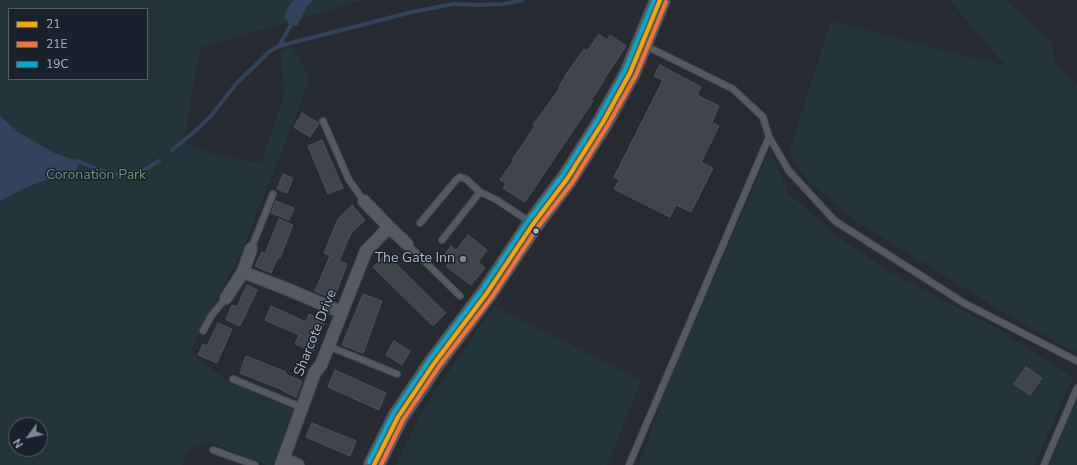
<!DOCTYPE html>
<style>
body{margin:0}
#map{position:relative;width:1077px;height:465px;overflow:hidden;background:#262b32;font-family:"Nunito Sans",sans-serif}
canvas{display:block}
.legend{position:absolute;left:8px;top:8px;width:140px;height:72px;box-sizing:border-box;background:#19212d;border:1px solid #555d6a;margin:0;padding:5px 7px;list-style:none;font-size:12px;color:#aeb7c6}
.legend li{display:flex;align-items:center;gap:8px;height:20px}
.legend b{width:20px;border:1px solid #555d6a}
.north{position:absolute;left:8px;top:417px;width:40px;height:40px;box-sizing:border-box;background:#19212d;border:1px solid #555d6a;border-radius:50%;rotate:237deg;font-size:11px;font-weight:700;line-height:16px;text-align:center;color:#aeb7c6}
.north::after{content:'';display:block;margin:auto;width:14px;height:18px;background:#7e8692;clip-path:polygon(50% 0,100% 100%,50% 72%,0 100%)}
</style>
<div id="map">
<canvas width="1077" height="465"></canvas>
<ul class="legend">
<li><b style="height:5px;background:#f7a600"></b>21</li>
<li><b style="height:5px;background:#f57335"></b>21E</li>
<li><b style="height:5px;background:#00a9ce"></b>19C</li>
</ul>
<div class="north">N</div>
</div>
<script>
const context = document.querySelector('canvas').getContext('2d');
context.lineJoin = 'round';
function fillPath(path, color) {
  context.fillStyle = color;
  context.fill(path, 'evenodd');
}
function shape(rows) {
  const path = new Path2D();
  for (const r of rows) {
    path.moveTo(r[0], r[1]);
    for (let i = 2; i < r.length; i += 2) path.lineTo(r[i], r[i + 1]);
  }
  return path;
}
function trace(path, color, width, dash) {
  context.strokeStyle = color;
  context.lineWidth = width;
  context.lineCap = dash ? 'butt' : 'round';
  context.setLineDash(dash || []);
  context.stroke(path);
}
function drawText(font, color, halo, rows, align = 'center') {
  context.font = font + ' "Nunito Sans",sans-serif';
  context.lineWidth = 3;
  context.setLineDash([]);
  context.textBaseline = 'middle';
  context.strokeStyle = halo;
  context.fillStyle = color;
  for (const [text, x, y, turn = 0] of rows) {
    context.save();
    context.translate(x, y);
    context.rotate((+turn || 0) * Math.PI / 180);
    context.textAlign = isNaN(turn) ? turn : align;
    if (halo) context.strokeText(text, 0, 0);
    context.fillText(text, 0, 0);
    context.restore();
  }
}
fillPath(shape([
 [0,0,363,0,200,48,184,142,216,155,261,163,285,93,280,51,292,46,310,79,244,246,190,351,226,380,293,409,273,465,266,465,210,442,188,450,183,465,0,465],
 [9,9,147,9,147,79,9,79],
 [16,425,40,425,40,449,16,449],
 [949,0,1006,0,1052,42,1055,63,1077,84,1077,351,1072,351,1010,316,857,222,807,180,789,152,831,21,1006,66],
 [770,150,789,194,838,237,885,269,997,329,1073,377,1034,465,639,465,663,395],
 [494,306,641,380,607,465,396,465,425,406],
 [1077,399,1077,465,1049,465]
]), '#233539');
fillPath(shape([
 [294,0,314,0,307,6,298,25,294,26,289,24,284,17,288,8],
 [0,116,18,132,54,153,78,161,75,180,49,179,27,187,0,201]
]), '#32445d');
trace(shape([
 [279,46,291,25],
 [172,150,193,133,211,116,236,84,270,51,279,46,412,12,454,4,477,5,504,4,522,0],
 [78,161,99,170,121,175,144,170,159,161]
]), '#32445d', 4);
const building = shape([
 [599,34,607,40,610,35,626,46,603,81,604,81,591,100,593,101,525,202,503,188,506,183,500,180,513,161,512,160,535,126,533,125,560,88,559,87,567,73,584,49,587,51,599,34],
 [660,65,701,87,697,95,719,106,712,122,719,126,701,162,713,168,691,212,676,205,670,217,614,189,619,180,614,177,663,80,654,76,660,65],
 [302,113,319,123,310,137,294,127,302,113],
 [322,140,343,188,328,194,308,146,322,140],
 [283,174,293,178,287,193,277,189,283,174],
 [276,201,294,208,289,220,271,213,276,201],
 [352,205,365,220,351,233,339,261,347,264,334,299,315,291,330,256,324,253,338,219,352,205],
 [279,219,293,225,280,258,278,257,271,273,255,266,262,252,265,254,279,219],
 [468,235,487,250,478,262,485,268,471,285,446,266,449,262,443,257,451,246,456,250,468,235],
 [386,254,446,313,433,326,373,267,386,254],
 [247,285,257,290,240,326,226,320,232,305,237,307,247,285],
 [363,294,382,301,363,353,342,345,363,294],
 [271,306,306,322,309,314,325,321,317,338,318,339,313,351,295,344,299,335,265,320,271,306],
 [218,323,232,329,217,363,198,355,203,344,207,346,218,323],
 [394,341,410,351,402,365,386,355,394,341],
 [246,356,286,372,285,374,302,381,296,397,283,391,283,390,240,373,246,356],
 [1026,367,1042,378,1030,395,1014,384,1026,367],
 [335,370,386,393,379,410,328,387,335,370],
 [312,423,356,441,350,456,306,437,312,423]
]);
fillPath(building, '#40454b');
trace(building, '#4d525a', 1);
const service = shape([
 [644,45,733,89,763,117,769,137,789,171,835,221,964,303,1077,361],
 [323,121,349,180,364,201],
 [420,223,457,179,460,177,466,179,480,192],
 [442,240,480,192,497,200,530,222],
 [407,244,460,296],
 [251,249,273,194],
 [203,331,211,316,226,298],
 [328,346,397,374],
 [233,379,303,408],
 [213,450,255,465],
 [629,465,769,137],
 [1044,465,1077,388]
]);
const minor = shape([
 [364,201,389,227],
 [243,272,287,289,341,312],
 [226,298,243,272,251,249],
 [284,459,298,465],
 [281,465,315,372,321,365,366,251,389,227,407,244]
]);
const trunk = shape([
 [374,465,398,417,435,362,487,293,533,224,567,179,603,122,630,73,660,0]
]);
trace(service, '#44474d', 8);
trace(minor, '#44474d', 14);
trace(trunk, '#42474e', 22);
trace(service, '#555962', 6);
trace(minor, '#555962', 12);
trace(trunk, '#585c62', 20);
trace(shape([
 [374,465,398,417,435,362,487,293,533,224,567,179,603,122,630,73,660,0]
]), '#f7a600', 4);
trace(shape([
 [381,465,403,420,440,365,492,297,538,227,572,183,608,125,636,75,666,2]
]), '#f57335', 4);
trace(shape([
 [369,462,393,414,430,359,482,290,528,221,562,176,598,119,625,70,654,0]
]), '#00a9ce', 4);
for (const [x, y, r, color] of [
 [536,231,3.5,"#aeb7c6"],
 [463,259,4,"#7e8692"]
]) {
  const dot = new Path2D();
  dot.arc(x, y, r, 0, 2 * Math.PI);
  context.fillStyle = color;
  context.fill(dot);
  trace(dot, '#19212d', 1.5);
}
drawText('14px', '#659770', '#19212d', [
 ["Coronation Park",96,176]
]);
drawText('14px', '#aeb7c6', '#19212d', [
 ["The Gate Inn",455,259]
], 'right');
drawText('14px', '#aeb7c6', '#19212d', [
 ["Sharcote Drive",316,333,-68]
]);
</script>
